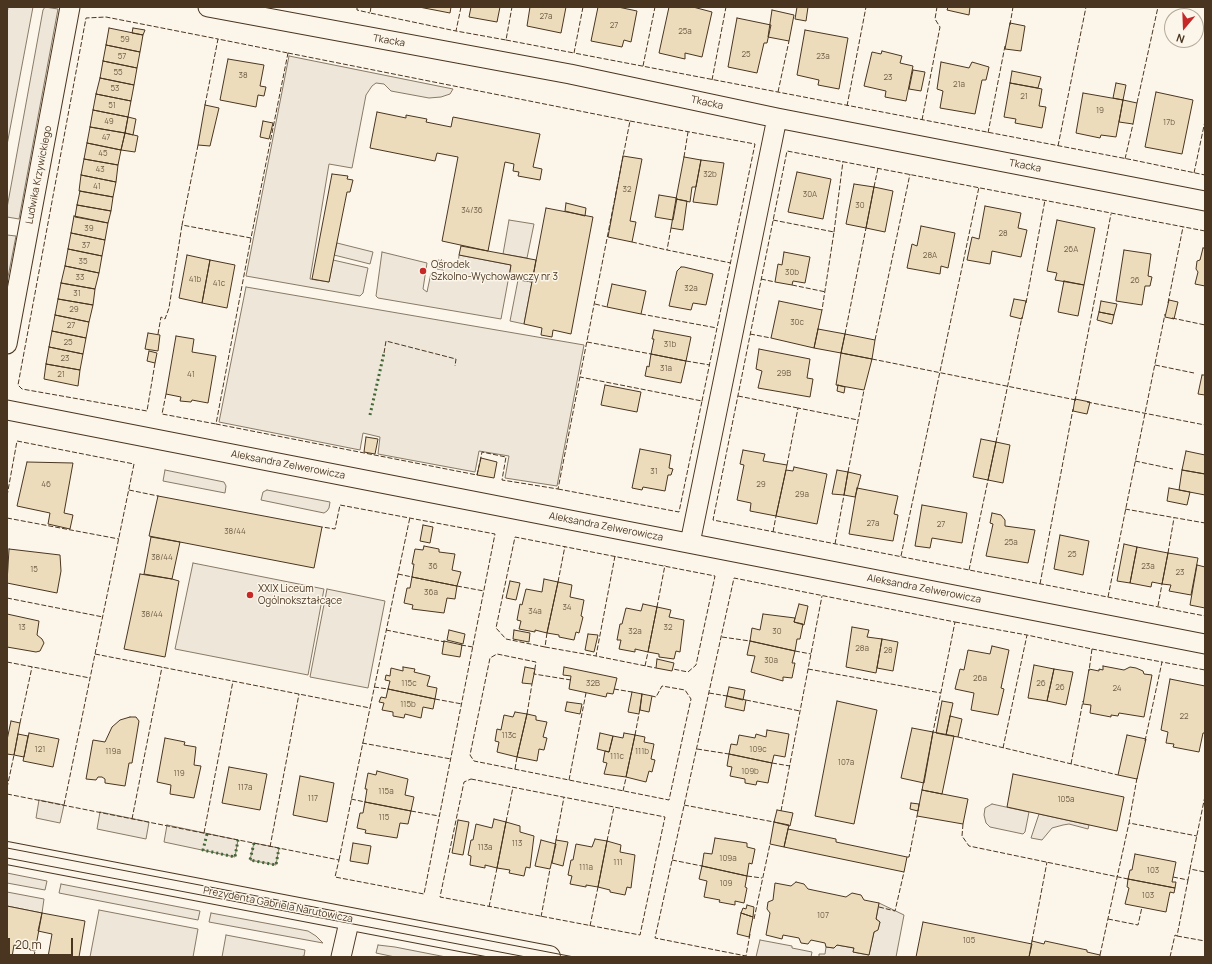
<!DOCTYPE html>
<meta charset="utf-8">
<style>
body{margin:0}
#map{position:relative;width:1212px;height:964px;overflow:hidden;background:#fbf6e9;font-family:Manrope,sans-serif}
canvas{display:block}
.frame{position:absolute;inset:0;border:8px solid #4a3520;pointer-events:none}
.north{position:absolute;left:1164px;top:8px;width:40px;height:40px;box-sizing:border-box;background:#fbf6e9;border:1px solid #b4a999;border-radius:50%;rotate:199deg;font-size:11px;font-weight:700;line-height:16px;text-align:center;color:#4a3520}
.north::after{content:'';display:block;margin:auto;width:14px;height:18px;background:#c62828;clip-path:polygon(50% 0,100% 100%,50% 72%,0 100%)}
.scale{position:absolute;left:8px;top:938px;width:65px;height:18px;box-sizing:border-box;border:2px solid #4a3520;border-top:0;padding-left:5px;font-size:12px;line-height:14px;white-space:nowrap;color:#4a3520;-webkit-text-stroke:3px #fbf6e9;paint-order:stroke}
</style>
<div id="map">
<canvas width="1212" height="964"></canvas>
<div class="frame"></div>
<div class="north">N</div>
<div class="scale">20 m</div>
</div>
<script>
const context = document.querySelector('canvas').getContext('2d');
context.lineJoin = 'round';
function fillPath(path, color) {
  context.fillStyle = color;
  context.fill(path, 'evenodd');
}
function shape(rows) {
  const path = new Path2D();
  for (const r of rows) {
    path.moveTo(r[0], r[1]);
    for (let i = 2; i < r.length; i += 2) path.lineTo(r[i], r[i + 1]);
  }
  return path;
}
function trace(path, color, width, dash) {
  context.strokeStyle = color;
  context.lineWidth = width;
  context.lineCap = dash ? 'butt' : 'round';
  context.setLineDash(dash || []);
  context.stroke(path);
}
function drawText(font, color, halo, rows, align = 'center') {
  context.font = font + ' Manrope,sans-serif';
  context.lineWidth = 3;
  context.setLineDash([]);
  context.textBaseline = 'middle';
  context.strokeStyle = halo;
  context.fillStyle = color;
  for (const [text, x, y, turn = 0] of rows) {
    context.save();
    context.translate(x, y);
    context.rotate((+turn || 0) * Math.PI / 180);
    context.textAlign = isNaN(turn) ? turn : align;
    if (halo) context.strokeText(text, 0, 0);
    context.fillText(text, 0, 0);
    context.restore();
  }
}
const green = shape([
 [8,7,33,7,7,145,7,14,8,7],
 [45,7,58,9,19,219,7,217,7,208,43,10,45,7],
 [289,56,453,89,450,94,441,97,429,98,391,91,384,84,376,83,372,86,366,95,352,168,329,164,310,279,329,282,333,260,368,268,363,293,360,296,246,276,289,56],
 [509,220,534,224,527,258,503,254,509,220],
 [7,235,16,236,7,282,7,235],
 [337,243,373,252,370,264,334,255,337,243],
 [382,252,427,263,423,289,427,292,431,273,445,275,443,270,437,269,438,260,458,264,459,255,511,265,501,319,378,298,376,296,382,252],
 [518,280,532,282,524,324,510,321,518,280],
 [246,287,584,345,557,486,505,478,509,456,479,451,475,472,378,454,380,437,363,433,360,450,219,422,246,287],
 [165,470,224,482,226,486,225,493,163,481,165,470],
 [267,490,330,502,329,508,327,511,324,513,261,500,263,492,267,490],
 [193,563,324,589,308,675,175,649,193,563],
 [327,589,385,601,368,688,310,677,327,589],
 [39,800,64,805,60,823,36,818,39,800],
 [992,804,1029,812,1025,832,1023,834,990,827,986,823,984,815,985,808,992,804],
 [100,812,149,822,146,839,97,829,100,812],
 [1039,814,1089,825,1088,829,1069,824,1063,825,1052,828,1042,840,1031,838,1039,814],
 [167,825,238,840,235,857,164,842,167,825],
 [254,843,279,848,276,865,250,860,254,843],
 [7,873,47,881,45,890,7,883,7,873],
 [61,884,200,911,198,920,59,893,61,884],
 [7,892,44,899,42,913,7,906,7,892],
 [879,903,904,915,896,957,819,957,819,954,825,954,826,947,834,948,837,945,854,948,853,952,869,955,874,932,878,929,880,922,876,919,879,903],
 [99,910,198,929,193,957,90,957,99,910],
 [211,913,308,931,316,936,323,943,209,922,211,913],
 [226,935,305,950,304,956,299,957,222,957,226,935],
 [760,940,792,946,792,948,812,952,811,957,756,957,760,940],
 [378,945,395,947,446,957,395,957,376,953,378,945]
]);
fillPath(green, '#ede6d9');
trace(green, '#887966', 1);
const building = shape([
 [419,7,451,7,450,13,419,7],
 [471,7,500,7,497,22,469,17,471,7],
 [530,7,566,7,561,33,527,26,530,7],
 [598,7,618,7,637,11,631,42,624,40,622,47,591,41,598,7],
 [669,7,693,7,712,12,702,57,685,53,685,59,659,53,669,7],
 [797,7,808,7,806,21,795,19,797,7],
 [948,7,970,7,969,15,947,10,948,7],
 [772,10,794,15,789,41,768,37,772,10],
 [737,18,771,25,767,43,764,43,757,73,728,67,737,18],
 [1010,23,1025,26,1021,51,1005,49,1010,23],
 [109,28,143,35,140,52,106,45,109,28],
 [133,28,145,30,143,35,132,33,133,28],
 [805,30,848,38,839,89,818,85,819,80,797,75,805,30],
 [106,45,140,52,137,68,103,61,106,45],
 [882,51,902,56,900,63,913,66,906,101,885,97,886,91,864,86,872,52,881,54,882,51],
 [228,59,264,65,260,86,266,87,264,96,258,95,256,107,220,100,228,59],
 [103,61,137,68,134,85,100,78,103,61],
 [941,62,969,68,972,62,989,67,986,80,982,80,975,114,940,108,943,91,937,89,941,62],
 [913,70,925,72,921,91,909,89,913,70],
 [1012,71,1041,77,1038,88,1010,83,1012,71],
 [100,78,134,85,131,101,96,94,100,78],
 [1010,83,1042,89,1039,106,1046,107,1042,128,1015,123,1016,119,1004,117,1010,83],
 [1116,83,1126,85,1123,100,1113,98,1116,83],
 [1156,92,1193,100,1182,154,1145,147,1156,92],
 [1083,93,1123,100,1116,137,1101,135,1100,138,1076,133,1083,93],
 [96,94,131,101,128,117,93,110,96,94],
 [1123,100,1137,103,1133,124,1119,122,1123,100],
 [205,105,219,108,210,146,198,145,205,105],
 [93,110,128,117,125,133,90,127,93,110],
 [377,112,406,118,406,115,427,119,426,122,451,127,453,117,540,134,533,167,542,169,540,180,518,176,519,172,513,171,514,164,505,162,488,251,442,241,458,157,437,153,435,161,370,148,377,112],
 [128,117,136,119,133,135,125,133,128,117],
 [263,121,273,123,269,139,260,137,263,121],
 [90,127,125,133,121,150,87,143,90,127],
 [125,133,138,136,135,152,121,150,125,133],
 [87,143,121,150,118,165,84,159,87,143],
 [623,156,642,159,630,221,636,222,632,242,608,237,623,156],
 [684,157,701,160,696,187,692,187,690,202,676,199,684,157],
 [84,159,118,165,116,182,81,175,84,159],
 [701,160,724,163,717,205,693,202,701,160],
 [797,172,831,179,823,219,788,212,797,172],
 [332,174,348,176,347,179,353,180,350,192,347,192,329,282,312,279,332,174],
 [81,175,116,182,113,197,79,191,81,175],
 [854,184,874,187,866,228,846,224,854,184],
 [874,187,893,191,885,232,866,228,874,187],
 [80,191,113,197,111,211,77,205,80,191],
 [659,195,677,198,673,220,655,217,659,195],
 [676,199,687,201,683,230,671,228,676,199],
 [566,203,586,208,585,216,565,211,566,203],
 [77,205,111,211,108,223,75,217,77,205],
 [985,206,1021,213,1018,228,1027,230,1021,257,992,251,990,264,967,260,972,237,979,239,985,206],
 [546,208,593,217,571,334,553,330,552,337,541,335,542,328,524,324,546,208],
 [74,216,108,223,105,240,71,233,74,216],
 [1057,220,1095,228,1084,285,1055,280,1057,273,1047,271,1057,220],
 [921,226,955,233,948,268,941,266,940,274,907,268,912,244,917,246,921,226],
 [71,233,105,240,102,256,68,249,71,233],
 [461,246,536,260,532,282,509,278,511,265,459,255,461,246],
 [1203,248,1205,248,1205,286,1195,284,1198,272,1196,269,1197,261,1200,260,1203,248],
 [68,249,102,256,99,273,65,266,68,249],
 [1124,250,1151,254,1148,276,1152,277,1150,286,1145,286,1142,305,1116,301,1124,250],
 [784,252,810,257,805,283,793,281,792,285,775,282,778,264,782,265,784,252],
 [187,255,210,260,202,303,179,298,187,255],
 [210,260,235,265,227,308,202,303,210,260],
 [65,266,99,273,95,289,61,283,65,266],
 [681,267,684,267,713,274,706,305,693,303,691,310,669,306,677,271,681,267],
 [1064,281,1084,285,1078,316,1058,312,1064,281],
 [61,283,95,289,93,305,58,299,61,283],
 [612,284,646,291,641,314,607,307,612,284],
 [58,299,93,305,89,322,55,315,58,299],
 [1014,299,1026,301,1022,319,1010,316,1014,299],
 [1169,300,1178,302,1174,319,1165,317,1169,300],
 [779,301,822,310,814,348,771,338,779,301],
 [1101,301,1117,304,1114,315,1099,312,1101,301],
 [1099,312,1114,315,1112,324,1097,320,1099,312],
 [55,315,89,322,86,338,52,331,55,315],
 [818,329,845,334,841,353,814,348,818,329],
 [654,330,691,337,686,361,651,354,654,339,652,339,654,330],
 [52,331,86,338,83,354,49,347,52,331],
 [148,333,160,335,158,351,145,349,148,333],
 [845,334,875,340,872,359,841,353,845,334],
 [176,336,194,339,192,352,216,356,208,403,192,400,191,402,180,401,181,397,166,394,176,336],
 [49,347,83,354,80,370,46,364,49,347],
 [759,349,810,359,807,378,813,379,810,397,758,388,762,371,756,369,759,349],
 [149,351,157,353,155,363,147,361,149,351],
 [841,353,872,359,864,390,836,385,841,353],
 [651,354,686,361,681,383,645,376,647,366,649,367,651,354],
 [46,364,80,370,78,386,44,379,46,364],
 [1202,375,1205,375,1205,395,1198,394,1202,375],
 [605,385,641,392,637,412,601,405,605,385],
 [838,385,845,387,844,393,837,391,838,385],
 [1075,399,1090,402,1087,414,1073,411,1075,399],
 [366,437,378,439,375,454,364,452,366,437],
 [981,439,996,442,988,480,973,477,981,439],
 [996,442,1010,445,1003,483,988,480,996,442],
 [640,449,671,455,669,468,673,469,671,475,668,475,665,491,643,487,642,490,632,488,640,449],
 [743,450,765,454,763,461,787,465,776,516,750,511,751,503,737,500,744,465,740,464,743,450],
 [1186,451,1205,455,1205,474,1182,470,1186,451],
 [481,458,497,462,494,478,477,475,481,458],
 [27,462,73,463,64,513,73,515,70,529,48,524,50,513,17,506,27,462],
 [794,467,827,474,817,524,776,516,786,470,793,471,794,467],
 [837,470,848,472,844,495,832,494,837,470],
 [1182,470,1205,474,1205,495,1179,490,1182,470],
 [848,472,861,475,855,497,844,495,848,472],
 [857,488,898,496,894,514,898,515,893,541,849,534,857,488],
 [1169,488,1190,492,1187,505,1167,501,1169,488],
 [158,496,322,527,314,568,149,536,158,496],
 [922,505,967,513,962,543,932,538,930,548,915,546,922,505],
 [992,513,1001,515,1005,520,1005,526,1035,530,1028,563,986,556,993,524,990,523,992,513],
 [423,525,433,527,430,543,420,541,423,525],
 [1060,535,1089,541,1083,575,1054,569,1060,535],
 [151,537,180,542,172,579,144,574,151,537],
 [1124,544,1137,547,1130,583,1117,581,1124,544],
 [424,546,439,549,439,552,455,554,452,570,461,572,457,586,412,577,414,564,412,564,415,549,423,550,424,546],
 [1137,547,1168,553,1162,584,1152,582,1151,587,1130,583,1137,547],
 [9,549,60,555,61,571,57,593,7,583,9,549],
 [1168,553,1198,558,1191,595,1169,591,1171,585,1162,584,1168,553],
 [1197,565,1205,567,1205,608,1190,605,1197,565],
 [140,574,172,579,179,581,165,657,124,649,140,574],
 [412,577,457,586,455,599,447,598,444,613,412,609,413,605,404,603,407,588,410,588,412,577],
 [544,579,558,582,547,633,535,630,535,632,519,629,521,621,517,620,520,604,522,605,526,589,542,592,544,579],
 [510,581,520,583,516,600,506,598,510,581],
 [558,582,572,585,570,597,584,600,581,616,583,617,579,633,576,632,574,640,559,637,559,635,547,633,558,582],
 [643,604,657,607,648,652,635,649,635,652,619,649,621,640,617,640,620,624,622,624,626,608,641,611,643,604],
 [799,604,808,606,804,625,794,622,799,604],
 [657,607,671,610,669,617,684,620,680,652,676,651,674,659,659,657,659,654,648,652,657,607],
 [7,614,39,621,37,635,42,639,44,643,40,651,36,652,7,647,7,614],
 [763,614,795,618,794,622,803,624,800,639,797,639,795,651,750,641,752,628,760,630,763,614],
 [852,627,869,630,867,637,882,639,876,673,846,667,852,627],
 [449,630,465,634,463,644,447,640,449,630],
 [514,630,530,633,529,642,513,639,514,630],
 [588,634,598,635,594,652,585,650,588,634],
 [882,639,898,642,893,671,877,668,882,639],
 [444,641,462,645,460,657,442,654,444,641],
 [750,641,795,651,792,663,795,663,792,678,783,677,783,681,751,672,755,656,747,655,750,641],
 [992,646,1009,650,1001,688,1004,689,998,715,971,710,974,693,955,689,960,669,964,670,968,650,990,654,992,646],
 [657,659,674,663,672,671,656,668,657,659],
 [1034,665,1054,669,1047,701,1028,698,1034,665],
 [1103,666,1124,670,1130,667,1136,668,1143,671,1144,674,1152,675,1144,717,1119,713,1118,716,1111,715,1111,717,1090,713,1091,705,1083,704,1089,669,1099,671,1099,669,1103,670,1103,666],
 [403,667,415,669,414,672,430,676,427,686,437,688,435,699,388,689,390,681,385,680,386,675,390,676,391,668,403,671,403,667],
 [525,667,535,669,532,684,522,683,525,667],
 [564,667,617,678,613,694,607,693,606,697,569,689,571,676,563,675,564,667],
 [1054,669,1073,672,1066,705,1047,701,1054,669],
 [1170,679,1205,686,1205,733,1203,733,1199,752,1173,747,1174,744,1166,743,1168,732,1161,730,1170,679],
 [729,687,745,690,743,700,727,696,729,687],
 [388,689,435,699,433,709,423,707,421,718,405,714,404,718,393,716,393,712,382,710,384,703,379,702,381,697,386,698,388,689],
 [632,692,642,694,639,714,628,712,632,692],
 [642,694,652,696,649,712,640,710,642,694],
 [727,696,746,700,744,711,725,707,727,696],
 [837,701,877,710,854,824,815,816,837,701],
 [942,701,953,703,946,735,936,733,942,701],
 [567,702,582,704,580,714,565,711,567,702],
 [515,712,527,714,517,757,497,752,499,742,495,741,497,729,501,730,504,715,513,717,515,712],
 [527,714,536,716,536,720,547,722,543,737,547,738,544,750,539,749,537,761,517,757,527,714],
 [950,716,962,719,958,737,946,735,950,716],
 [130,717,136,717,139,721,132,763,129,763,125,786,105,783,105,779,102,777,98,777,96,780,86,779,93,740,105,742,112,727,120,720,130,717],
 [11,721,20,723,14,755,7,754,7,740,11,721],
 [912,728,933,732,924,783,901,778,912,728],
 [767,730,789,734,785,757,774,755,772,763,729,754,731,744,737,745,739,735,755,738,756,734,766,737,767,730],
 [933,732,954,736,942,794,922,790,933,732],
 [29,733,59,739,53,767,23,761,29,733],
 [600,733,613,736,609,752,597,749,600,733],
 [624,733,635,735,626,777,604,774,607,763,603,762,605,751,609,752,613,736,623,738,624,733],
 [18,734,28,736,24,757,14,755,18,734],
 [635,735,645,737,644,742,654,744,651,759,655,760,652,772,649,771,646,782,626,777,635,735],
 [1127,735,1146,739,1137,779,1118,775,1127,735],
 [165,738,185,742,184,745,196,747,194,765,201,766,194,798,170,794,171,785,157,782,165,738],
 [729,754,772,763,768,783,757,781,756,785,745,783,745,779,730,776,732,767,727,766,729,754],
 [229,767,267,774,260,810,222,803,229,767],
 [377,771,408,779,405,795,414,797,411,811,365,802,367,789,365,789,368,773,376,775,377,771],
 [1013,774,1124,797,1117,831,1007,807,1013,774],
 [300,776,334,783,327,822,293,815,300,776],
 [922,790,968,799,963,824,917,816,922,790],
 [365,802,411,811,408,824,400,823,397,838,365,833,366,830,357,828,360,813,363,813,365,802],
 [911,803,919,804,918,811,910,809,911,803],
 [777,810,793,813,790,826,774,822,777,810],
 [494,819,506,822,497,868,485,865,485,868,470,865,471,856,468,855,471,840,473,840,476,824,492,828,494,819],
 [458,820,469,822,463,855,452,853,458,820],
 [506,822,520,826,520,832,534,836,530,868,526,867,524,876,509,873,510,870,497,868,506,822],
 [774,822,789,825,784,847,770,844,774,822],
 [788,829,836,839,836,842,907,857,904,872,784,847,788,829],
 [715,838,747,843,747,847,755,849,752,864,749,863,747,876,702,866,704,853,712,854,715,838],
 [595,839,607,841,598,887,586,885,586,887,570,884,572,876,568,875,571,860,573,860,576,844,592,847,595,839],
 [541,840,556,844,550,869,535,866,541,840],
 [556,840,568,842,563,866,552,863,556,840],
 [607,841,621,845,620,852,635,855,631,888,627,887,625,895,610,892,610,890,598,887,607,841],
 [353,843,371,846,368,864,350,861,353,843],
 [1135,854,1176,862,1172,882,1176,882,1175,888,1128,879,1130,870,1132,870,1135,854],
 [702,866,747,876,745,887,747,888,744,903,735,901,735,905,719,902,720,900,704,897,707,881,699,879,702,866],
 [1128,879,1175,888,1174,893,1170,892,1166,912,1125,904,1129,888,1127,887,1128,879],
 [796,882,804,884,808,889,846,897,852,893,861,895,864,900,879,903,876,919,880,922,878,930,874,932,869,955,853,952,854,948,837,945,834,948,826,947,825,943,811,940,808,944,801,943,799,938,783,935,782,939,766,935,770,913,767,909,768,902,773,900,775,883,791,886,796,882],
 [747,905,754,907,753,917,741,913,743,908,746,909,747,905],
 [7,906,42,913,35,951,30,950,29,948,14,945,12,957,7,957,7,906],
 [42,913,85,921,79,957,48,957,52,934,38,931,42,913],
 [741,913,753,917,749,937,737,934,741,913],
 [923,922,1032,944,1029,957,916,957,923,922],
 [1032,941,1044,944,1045,941,1087,950,1087,952,1100,955,1100,957,1029,957,1032,941]
]);
fillPath(building, '#ecdcbc');
trace(building, '#4a3520', 1);
const street = shape([
 [208,7,570,74,777,118,1205,201],
 [7,344,70,7],
 [7,410,1205,644],
 [690,543,777,118],
 [341,957,350,918]
]);
const secondary = shape([
 [7,853,549,957]
]);
trace(street, '#4a3520', 21);
trace(secondary, '#4a3520', 24);
trace(street, '#fbf6e9', 19);
trace(secondary, '#fbf6e9', 22);
trace(shape([
 [7,848,574,957],
 [7,858,526,957]
]), '#4a3520', 1);
trace(shape([
 [370,415,384,353],
 [207,834,203,850,235,857,238,840],
 [254,843,250,860,276,865,279,848]
]), '#436837', 3, [2, 3]);
trace(shape([
 [357,7,357,10,370,13],
 [371,7,370,13,456,31],
 [461,7,456,31,506,40,512,7],
 [583,7,574,53,1133,160,1205,175],
 [7,14,8,7],
 [1010,25,1013,7],
 [506,40,574,53],
 [288,53,630,121,558,489,502,480,506,457,482,452,477,475,216,424,251,238,288,53],
 [643,66,655,7],
 [712,80,726,7],
 [778,92,789,41],
 [1137,103,1158,7],
 [205,105,218,39,288,53],
 [847,106,866,7],
 [922,120,940,27,935,19,937,7],
 [630,121,755,144,717,328],
 [988,133,1005,46],
 [198,145,182,225,251,238],
 [1058,146,1086,7],
 [684,157,688,132],
 [1125,159,1133,124],
 [1194,173,1205,121],
 [874,187,878,168],
 [773,220,834,232,822,310],
 [671,228,667,250,731,263],
 [1205,231,787,151,713,520,1205,616],
 [834,232,843,161],
 [632,242,667,250],
 [761,279,775,282],
 [792,285,826,292],
 [1026,303,1045,200],
 [1168,303,1183,227],
 [595,304,607,307],
 [641,314,717,328,702,401],
 [1172,318,1205,325],
 [158,334,161,317,165,319,169,308,182,225],
 [750,334,771,338],
 [845,334,866,228],
 [875,340,910,174],
 [587,342,651,354],
 [384,353,386,341,456,359,455,366],
 [872,359,1076,400],
 [686,361,710,365],
 [155,363,147,411,22,389,18,385,86,18,106,17,218,39],
 [1155,365,1194,373],
 [166,394,162,414,216,424],
 [738,396,798,408],
 [1075,401,1111,214],
 [1087,402,1205,425],
 [996,442,1022,317],
 [1135,461,1173,469],
 [787,465,798,408,858,420],
 [848,472,864,390],
 [558,489,679,512,702,401,580,377],
 [129,490,158,496],
 [7,496,17,441,134,464,64,805],
 [1125,509,1205,523],
 [7,518,119,539],
 [773,532,776,516],
 [835,544,844,495],
 [1168,553,1174,518],
 [615,556,596,656,656,668],
 [901,556,979,187],
 [969,570,988,480],
 [398,574,412,577],
 [558,582,565,546],
 [1040,584,1073,409],
 [457,586,484,591],
 [1108,597,1165,314],
 [7,598,103,617],
 [1158,606,1162,584],
 [657,607,665,565],
 [955,622,1027,635],
 [386,630,445,642],
 [547,633,545,647,596,656],
 [722,637,750,641],
 [461,645,473,647],
 [545,647,506,639,496,628,515,537,715,576,696,665,688,672,673,669],
 [1092,649,1162,662],
 [795,651,811,654],
 [95,654,370,708,410,517],
 [7,662,90,678],
 [645,666,648,652],
 [808,669,941,693],
 [571,680,534,674,536,662,497,654,490,658,470,755,474,761,669,800,691,699,685,690,662,686,656,697,652,696],
 [374,687,388,689],
 [614,689,632,692],
 [709,693,727,696],
 [435,699,462,704],
 [746,700,800,711],
 [527,714,532,684],
 [20,723,32,667],
 [635,735,639,714],
 [958,737,1118,775],
 [1145,741,1162,662,1205,670],
 [362,743,451,759],
 [1003,748,1027,635,1092,649,1089,671],
 [697,749,729,754],
 [772,763,790,766],
 [1071,764,1083,701],
 [515,769,517,757],
 [1137,778,1129,823,1197,836],
 [471,779,665,817,640,935,440,897,464,782,471,779],
 [569,780,586,693],
 [7,788,14,755],
 [623,791,626,778],
 [7,794,339,860,335,877,424,894,495,534,340,505,335,529,322,527],
 [1205,796,1190,869,1205,872],
 [351,799,365,802],
 [684,805,774,822],
 [411,811,439,816],
 [781,811,822,596],
 [132,819,162,667],
 [506,822,513,787],
 [963,824,962,836,969,846,1128,879],
 [204,833,233,681],
 [556,840,564,797],
 [607,841,614,807],
 [270,847,299,694],
 [907,857,909,857,917,816],
 [339,860,370,708],
 [672,860,702,866],
 [747,876,762,878],
 [1173,877,1188,880,1190,869],
 [489,907,497,868],
 [879,907,895,911,904,872],
 [541,917,550,869],
 [754,919,770,844],
 [1108,919,1138,925,1142,907],
 [590,926,598,887],
 [750,934,746,956,655,938,734,578,955,622,933,732],
 [1177,936,1205,941],
 [1032,941,1047,862],
 [1100,955,1129,823],
 [34,957,35,951],
 [1170,957,1175,935,1177,936,1188,880]
]), '#4a3520', 1, [5, 2]);
for (const [x, y, r, color] of [
 [423,271,4,"#c62828"],
 [250,595,4,"#c62828"]
]) {
  const dot = new Path2D();
  dot.arc(x, y, r, 0, 2 * Math.PI);
  context.fillStyle = color;
  context.fill(dot);
  trace(dot, '#fbf6e9', 1.5);
}
drawText('8px', '#725f47', null, [
 ["27a",546,17],
 ["27",614,26],
 ["25a",685,32],
 ["59",125,40],
 ["25",746,55],
 ["57",122,57],
 ["23a",823,57],
 ["55",118,73],
 ["38",243,76],
 ["23",888,78],
 ["21a",959,85],
 ["53",115,89],
 ["21",1024,97],
 ["51",112,106],
 ["19",1100,111],
 ["49",109,122],
 ["17b",1169,123],
 ["47",106,138],
 ["45",103,154],
 ["43",100,170],
 ["32b",710,175],
 ["41",97,187],
 ["32",627,190],
 ["30A",810,195],
 ["30",860,206],
 ["34/36",472,211],
 ["39",89,229],
 ["28",1003,234],
 ["37",86,246],
 ["26A",1071,250],
 ["28A",930,256],
 ["35",83,262],
 ["30b",792,273],
 ["33",80,278],
 ["41b",195,280],
 ["26",1135,281],
 ["41c",219,284],
 ["32a",691,289],
 ["31",77,294],
 ["29",74,310],
 ["30c",797,323],
 ["27",71,326],
 ["25",68,343],
 ["31b",670,345],
 ["23",65,359],
 ["31a",666,369],
 ["29B",784,374],
 ["21",61,375],
 ["41",191,375],
 ["31",654,472],
 ["46",46,485],
 ["29",761,485],
 ["29a",802,495],
 ["27a",873,524],
 ["27",941,525],
 ["38/44",235,532],
 ["25a",1011,543],
 ["25",1072,555],
 ["38/44",162,558],
 ["36",433,567],
 ["23a",1148,567],
 ["15",34,570],
 ["23",1180,573],
 ["36a",431,593],
 ["34",567,608],
 ["34a",535,612],
 ["38/44",152,615],
 ["13",22,628],
 ["32",668,628],
 ["32a",635,632],
 ["30",777,632],
 ["28a",862,649],
 ["28",888,651],
 ["30a",771,661],
 ["26a",980,679],
 ["115c",409,684],
 ["32B",593,684],
 ["26",1041,684],
 ["26",1060,688],
 ["24",1117,689],
 ["115b",408,705],
 ["22",1184,717],
 ["113c",509,736],
 ["121",40,750],
 ["109c",758,750],
 ["119a",113,752],
 ["111b",642,752],
 ["111c",617,757],
 ["107a",846,763],
 ["109b",750,772],
 ["119",179,774],
 ["117a",245,788],
 ["115a",386,792],
 ["117",313,799],
 ["105a",1066,800],
 ["115",384,818],
 ["113",517,844],
 ["113a",485,848],
 ["109a",728,859],
 ["111",618,863],
 ["111a",586,868],
 ["103",1153,871],
 ["109",726,884],
 ["103",1148,896],
 ["107",823,916],
 ["105",969,941]
]);
drawText('10px', '#4a3520', '#fbf6e9', [
 ["Tkacka",389,41,10],
 ["Tkacka",707,103,12],
 ["Tkacka",1025,166,11],
 ["Ludwika Krzywickiego",39,175,-79],
 ["Aleksandra Zelwerowicza",288,465,11],
 ["Aleksandra Zelwerowicza",606,527,11],
 ["Aleksandra Zelwerowicza",924,589,11],
 ["Prezydenta Gabriela Narutowicza",278,905,11]
]);
drawText('10px', '#4a3520', '#fbf6e9', [
 ["Ośrodek",431,265],
 ["Szkolno-Wychowawczy nr 3",431,277],
 ["XXIX Liceum",258,589],
 ["Ogólnokształcące",258,601]
], 'left');
</script>
